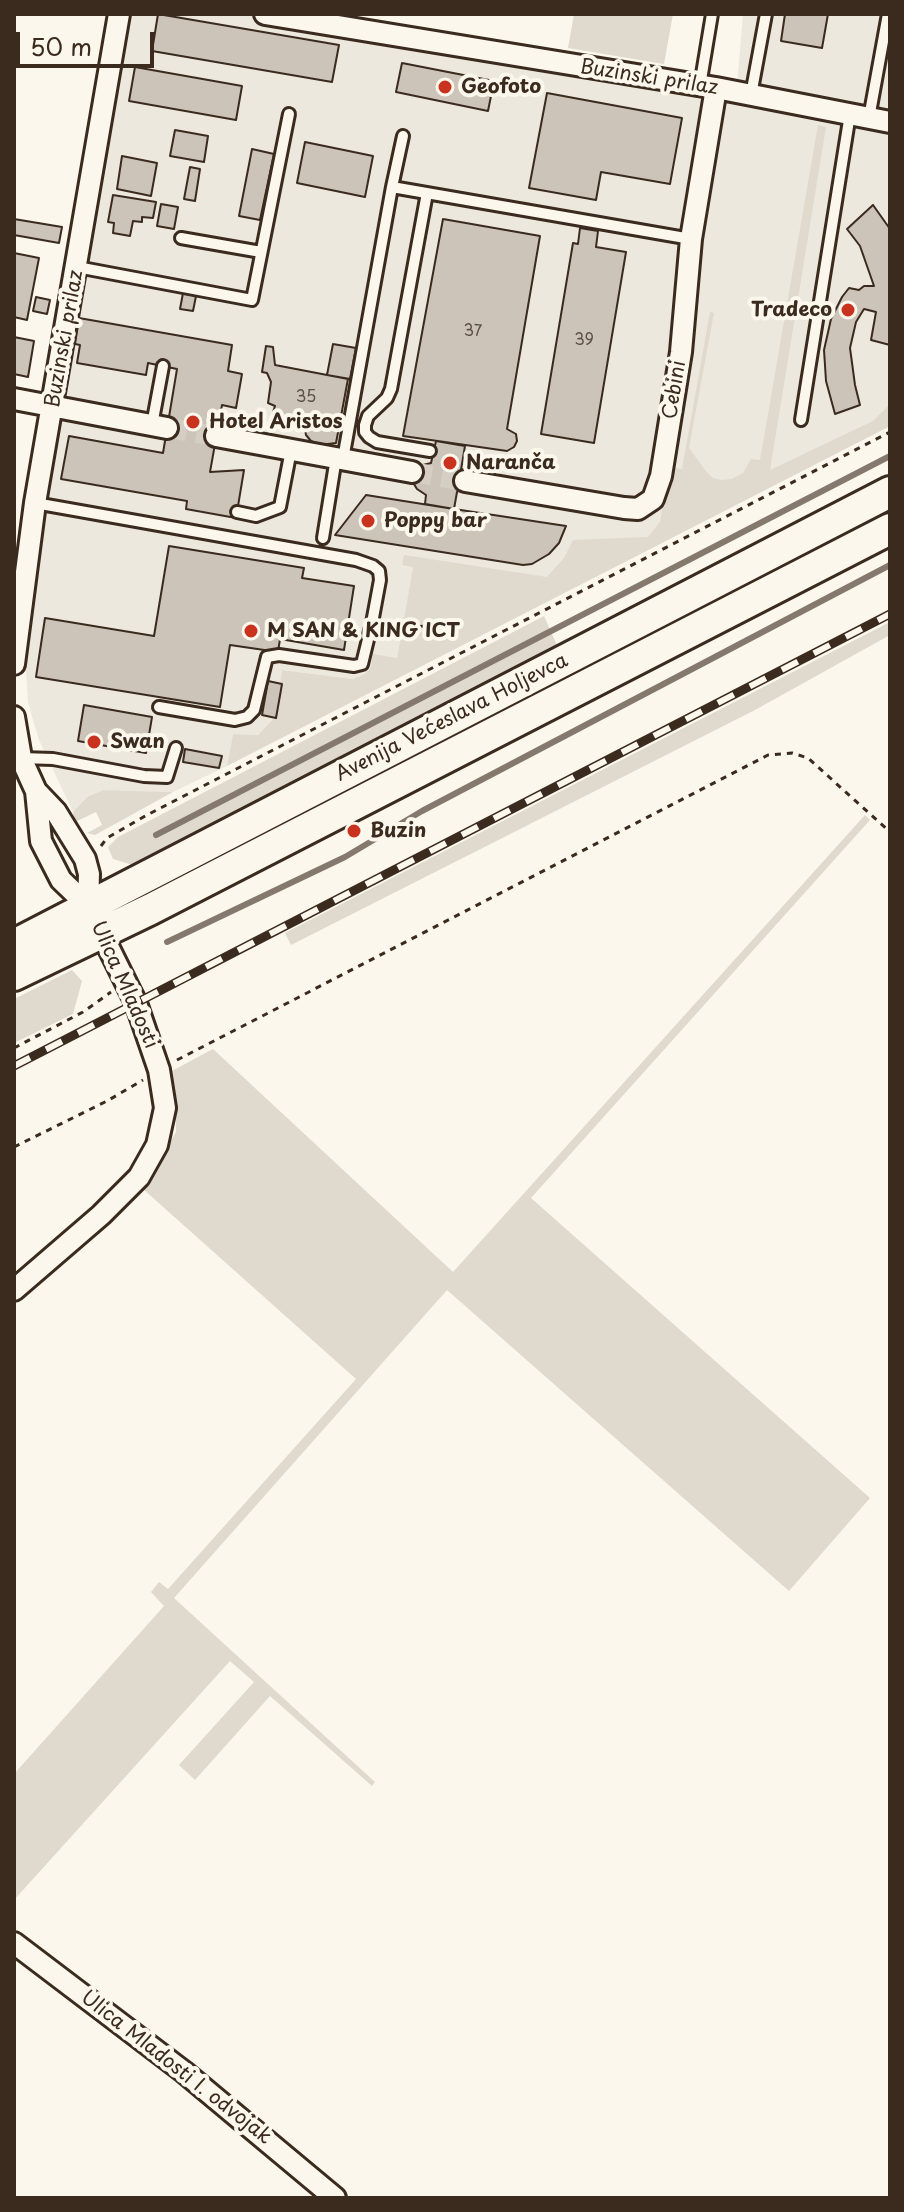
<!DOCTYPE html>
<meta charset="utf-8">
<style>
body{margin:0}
#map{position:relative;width:904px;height:2212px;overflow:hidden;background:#fbf7ec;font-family:"Playpen Sans",sans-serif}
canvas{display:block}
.frame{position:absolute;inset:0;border:16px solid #3b2a1e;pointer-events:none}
.scale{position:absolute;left:16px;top:32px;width:138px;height:36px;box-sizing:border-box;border:4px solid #3b2a1e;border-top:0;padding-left:10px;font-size:24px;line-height:28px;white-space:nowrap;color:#3b2a1e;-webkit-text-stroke:6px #fbf7ec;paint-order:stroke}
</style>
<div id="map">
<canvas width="904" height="2212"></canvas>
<div class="frame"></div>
<div class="scale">50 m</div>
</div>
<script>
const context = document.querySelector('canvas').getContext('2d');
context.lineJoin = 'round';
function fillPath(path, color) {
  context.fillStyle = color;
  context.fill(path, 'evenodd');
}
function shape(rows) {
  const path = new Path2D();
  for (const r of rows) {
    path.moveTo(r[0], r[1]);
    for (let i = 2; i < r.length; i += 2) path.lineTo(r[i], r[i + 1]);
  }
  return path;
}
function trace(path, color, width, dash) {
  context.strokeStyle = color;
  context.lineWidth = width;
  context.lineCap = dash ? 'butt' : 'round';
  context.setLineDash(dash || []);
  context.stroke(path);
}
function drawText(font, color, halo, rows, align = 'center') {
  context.font = font + ' "Playpen Sans",sans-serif';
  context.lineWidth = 8;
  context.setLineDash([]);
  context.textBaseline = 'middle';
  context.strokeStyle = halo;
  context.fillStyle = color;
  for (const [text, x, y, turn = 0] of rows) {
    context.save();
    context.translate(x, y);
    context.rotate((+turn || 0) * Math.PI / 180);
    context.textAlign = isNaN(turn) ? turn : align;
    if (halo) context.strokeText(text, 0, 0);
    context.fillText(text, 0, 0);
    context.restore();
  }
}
fillPath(shape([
 [126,14,329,14,737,85,743,14,890,14,890,426,572,589,413,567,397,658,371,666,365,674,353,679,282,670,275,717,258,735,233,734,227,766,173,792,103,790,87,797,73,812,39,740,28,703,26,671,29,614]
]), '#ede8dd');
fillPath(shape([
 [574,14,673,14,664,64,568,48],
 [818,125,826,127,770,470,873,421,890,404,890,426,227,766,233,734,258,735,275,717,282,670,353,679,365,674,371,666,373,654,397,658,413,567,402,565,404,555,547,577,564,558,573,540,648,537,660,522,669,467,682,469,710,312,714,313,689,448,705,470,713,478,721,480,732,479,743,473,751,459,760,460],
 [890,505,890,517,219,860,276,822],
 [544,616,559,650,136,866,113,859,108,847,118,837],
 [890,622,890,635,755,710,291,945,285,933],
 [103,790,173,792,95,835,87,833,102,825,96,812,75,822,73,812,87,797],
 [865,815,870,820,531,1198,870,1498,789,1591,447,1290,174,1598,375,1782,372,1786,270,1696,195,1780,179,1765,254,1682,230,1661,14,1900,14,1774,164,1606,151,1592,159,1582,168,1589,356,1379,143,1189,176,1132,176,1096,170,1072,213,1049,453,1272],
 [72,970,82,981,73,1014,14,1043,14,999]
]), '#dfd9ce');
trace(shape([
 [156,835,890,456],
 [167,942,345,857,422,811,890,565]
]), '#85796d', 6);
const building = shape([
 [158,14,339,45,332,82,152,51,158,14],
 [785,14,828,14,822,48,781,41,785,14],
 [402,63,494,81,488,111,396,92,402,63],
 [135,67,242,86,236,120,129,101,135,67],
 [547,93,682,118,670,184,601,172,596,200,529,188,547,93],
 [175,130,208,136,204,162,170,156,175,130],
 [305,142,373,156,365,197,297,183,305,142],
 [252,149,274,154,260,220,239,216,252,149],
 [122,156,157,163,151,196,117,189,122,156],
 [190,167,200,169,195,201,184,199,190,167],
 [113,195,156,202,153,218,142,217,142,222,133,221,130,236,113,233,114,223,108,222,113,195],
 [161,204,178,207,174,229,157,226,161,204],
 [873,205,890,229,890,345,871,340,876,312,864,309,856,322,850,348,855,385,860,405,835,414,826,381,824,350,831,319,842,297,849,288,859,290,864,286,874,286,860,246,847,229,873,205],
 [14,219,62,227,59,243,14,235,14,219],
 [443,219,540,236,507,429,516,434,517,441,514,447,507,451,403,436,443,219],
 [580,228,598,231,596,247,626,252,594,443,541,434,573,243,578,244,580,228],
 [14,253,39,258,27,320,14,317,14,253],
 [183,293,196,296,193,311,180,309,183,293],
 [36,297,50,300,47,314,33,311,36,297],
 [79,318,232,345,228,371,242,374,236,408,222,405,210,472,244,470,236,518,186,509,187,501,61,479,69,436,163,453,177,369,148,363,146,375,77,363,80,345,75,344,79,318],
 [14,337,34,341,28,377,14,374,14,337],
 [333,344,356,348,350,379,327,375,333,344],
 [266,346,273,347,275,365,348,379,336,443,320,445,311,441,306,435,304,424,301,426,273,412,275,406,268,403,271,382,267,373,262,372,266,346],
 [436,441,465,446,461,470,464,473,464,488,457,492,454,509,425,504,426,495,417,489,412,481,415,467,431,463,436,441],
 [366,495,454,509,566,526,559,543,549,554,532,564,523,565,335,535,366,495],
 [169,546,304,568,302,578,354,586,344,650,280,639,278,652,230,645,220,707,36,677,45,618,154,636,169,546],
 [268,681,282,684,276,718,262,715,268,681],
 [84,705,152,717,146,753,78,741,84,705],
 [185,749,222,756,219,768,183,762,185,749]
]);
fillPath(building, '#ccc4b9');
trace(building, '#3b2a1e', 2);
trace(shape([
 [167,428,216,436],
 [412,472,465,481]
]), '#d5cec3', 20, [20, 10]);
const service = shape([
 [700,86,712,14],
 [751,95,766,14],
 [869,118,888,14],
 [392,187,403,136],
 [427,193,391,389,387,398,368,416,365,425,365,432,369,437,377,442,430,451],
 [181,238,261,252],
 [77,267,252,300,289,114],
 [801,420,850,114],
 [152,425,163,366],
 [343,459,392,187,691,239],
 [35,503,356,560,373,566,379,571,380,580,372,623,362,664,354,666,279,655,267,657,254,710,247,717,235,720,159,707],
 [237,512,256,516,280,507,291,450],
 [323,538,336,458],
 [21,758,53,759,144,776,167,777,176,748]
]);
const minor = shape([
 [265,14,716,88,890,122],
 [14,399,167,428],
 [216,436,412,472],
 [465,481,624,508,638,509,653,499,661,476,681,352,691,239,716,88],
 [14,664,35,503,119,14],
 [14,717,21,758,36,791,56,812,85,859,89,874,88,906],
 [14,1290,101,1215,139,1177,157,1145,165,1108,159,1070,136,1003,88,906,61,880,41,841,36,791],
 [14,1943,184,2072,335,2198]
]);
const secondary = shape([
 [14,945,890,492],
 [14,975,151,909,890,529]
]);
trace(service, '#3b2a1e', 16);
trace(minor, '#3b2a1e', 26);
trace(secondary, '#3b2a1e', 36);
trace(shape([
 [384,624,415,627,456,623],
 [101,846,107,838,147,815,890,432],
 [14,1048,83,1012,111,992],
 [177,1060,768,755,792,753,808,758,890,832],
 [14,1147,107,1101,143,1080]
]), '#3b2a1e', 3, [6, 6]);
trace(service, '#fbf7ec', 10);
trace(minor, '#fbf7ec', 20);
trace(secondary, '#fbf7ec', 30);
const rail = shape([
 [14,1066,890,614]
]);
trace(rail, '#3b2a1e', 9);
trace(rail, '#fbf7ec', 6, [18]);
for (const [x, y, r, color] of [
 [445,87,8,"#c8321e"],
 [848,310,8,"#c8321e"],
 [193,422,8,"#c8321e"],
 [450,463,8,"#c8321e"],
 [368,521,8,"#c8321e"],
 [251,631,8,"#c8321e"],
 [94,742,8,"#c8321e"],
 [354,831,8,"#c8321e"]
]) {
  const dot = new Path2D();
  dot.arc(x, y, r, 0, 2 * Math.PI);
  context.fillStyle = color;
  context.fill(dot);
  trace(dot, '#fbf7ec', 3);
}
drawText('16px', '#5f5045', null, [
 ["37",473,332],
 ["39",584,341],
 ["35",306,398]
]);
drawText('20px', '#3b2a1e', '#fbf7ec', [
 ["Buzinski prilaz",649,78,9],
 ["Buzinski prilaz",65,339,-80],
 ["Cebini",675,390,-81],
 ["Avenija Većeslava Holjevca",452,718,-27],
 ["Ulica Mladosti",124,985,66],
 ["Ulica Mladosti I. odvojak",176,2068,38]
]);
drawText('bold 20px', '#3b2a1e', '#fbf7ec', [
 ["Geofoto",461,87],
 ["Tradeco",832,310,"right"],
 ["Hotel Aristos",209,422],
 ["Naranča",466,463],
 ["Poppy bar",384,521],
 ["M SAN & KING ICT",267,631],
 ["Swan",110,742],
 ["Buzin",370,831]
], 'left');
</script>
